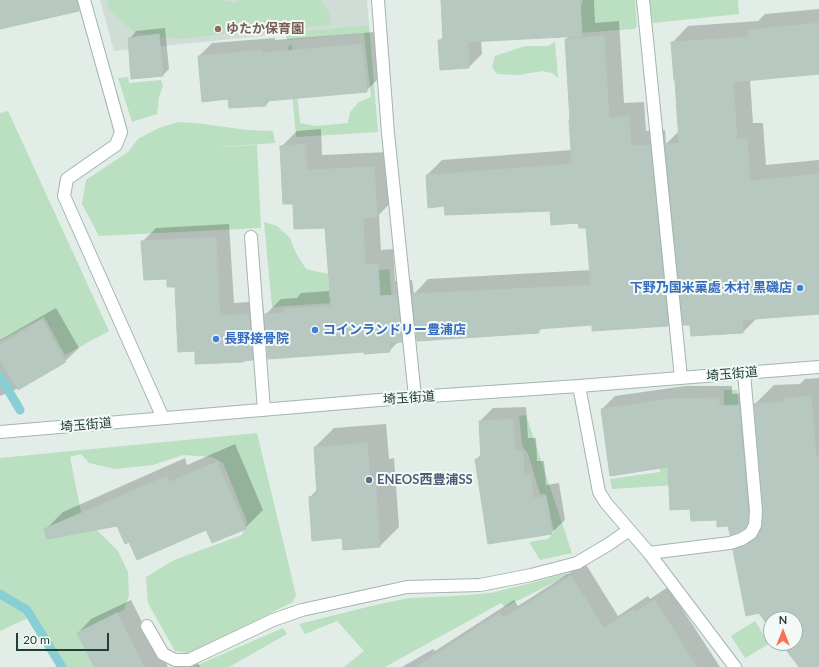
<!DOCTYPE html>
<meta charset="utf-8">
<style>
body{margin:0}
#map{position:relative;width:819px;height:667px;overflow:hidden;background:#e2ede7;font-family:Lato,sans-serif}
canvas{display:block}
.north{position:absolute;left:763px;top:611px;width:40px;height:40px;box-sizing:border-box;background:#f3f9f6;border:1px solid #9fafa9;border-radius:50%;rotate:0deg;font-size:11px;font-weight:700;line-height:16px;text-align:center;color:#213f35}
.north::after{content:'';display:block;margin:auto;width:14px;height:18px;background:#f97055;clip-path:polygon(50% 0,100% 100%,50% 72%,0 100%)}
.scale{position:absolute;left:16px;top:633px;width:93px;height:18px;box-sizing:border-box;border:2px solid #213f35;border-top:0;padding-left:5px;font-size:12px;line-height:14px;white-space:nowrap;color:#213f35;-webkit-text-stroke:3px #f3f9f6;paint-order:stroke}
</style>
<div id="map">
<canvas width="819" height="667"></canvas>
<div class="north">N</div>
<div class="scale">20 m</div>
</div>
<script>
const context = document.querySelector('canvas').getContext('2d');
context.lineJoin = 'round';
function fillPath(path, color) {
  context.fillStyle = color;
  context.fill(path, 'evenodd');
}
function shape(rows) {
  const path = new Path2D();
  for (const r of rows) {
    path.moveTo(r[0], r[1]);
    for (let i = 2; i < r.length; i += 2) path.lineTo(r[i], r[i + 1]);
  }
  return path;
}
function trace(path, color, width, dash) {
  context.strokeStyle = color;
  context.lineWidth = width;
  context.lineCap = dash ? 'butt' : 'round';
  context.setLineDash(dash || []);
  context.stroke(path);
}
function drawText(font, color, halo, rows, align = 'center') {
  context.font = font + ' Lato,"Noto Sans JP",sans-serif';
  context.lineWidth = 4;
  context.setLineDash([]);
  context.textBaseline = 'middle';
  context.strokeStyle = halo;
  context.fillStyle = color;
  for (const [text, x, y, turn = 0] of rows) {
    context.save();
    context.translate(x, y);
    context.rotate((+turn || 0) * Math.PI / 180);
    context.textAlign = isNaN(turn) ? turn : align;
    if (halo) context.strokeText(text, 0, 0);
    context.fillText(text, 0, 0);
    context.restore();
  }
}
fillPath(shape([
 [100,0,367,0,369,25,114,51]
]), '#d0ddd6');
fillPath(shape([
 [107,0,222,0,236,3,239,0,321,0,329,13,331,25,262,31,229,33,182,39,165,37,137,33,123,23,109,10],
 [583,0,635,0,637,26,634,29,580,33,579,12],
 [649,0,738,0,739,14,653,23],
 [369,25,378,132,296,137,288,46,292,45,300,123,315,126,348,123,350,112,359,102,371,97,364,33,287,40,286,33],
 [555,42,558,78,552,73,542,71,519,75,497,74,492,67,495,56,525,46,548,46],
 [128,77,129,83,161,80,163,86,159,97,157,114,132,122,118,78],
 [8,111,109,331,65,355,44,317,0,341,0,113],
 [178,122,196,123,247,130,273,131,275,143,207,148,257,145,261,228,99,236,82,204,86,180,128,152,138,139,159,128],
 [264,222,277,226,290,238,296,253,306,269,328,274,330,300,380,297,378,270,389,269,392,299,272,307],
 [724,390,737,390,743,450,721,482,612,489,610,479,660,472,660,445,723,444],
 [526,415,572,553,540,560,529,542,548,539,554,532,546,494,540,494,528,454,522,445,519,416],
 [257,433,296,595,293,602,189,653,175,651,148,603,146,577,174,560,242,535,247,522,223,463,212,457,183,455,153,465,115,469,89,463,81,454,70,457,85,532,97,530,118,551,128,572,129,596,124,610,77,633,94,667,58,667,28,618,0,631,0,458],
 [567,573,569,575,505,607,501,603,385,667,344,667,364,651,337,621,305,634,299,624,371,606,409,598,455,596,491,593,539,581],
 [755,621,769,644,745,658,731,636],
 [283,628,287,634,229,667,193,667]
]), '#badfc1');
fillPath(shape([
 [442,0,594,0,595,23,619,21,624,103,644,102,646,131,665,130,666,144,679,131,676,79,672,43,688,26,758,21,765,14,819,9,819,73,750,80,753,123,763,123,766,165,819,160,819,313,757,318,743,332,691,324,683,310,668,325,593,324,543,327,538,332,416,326,401,341,399,341,389,351,365,351,268,344,252,359,196,350,176,286,168,278,142,242,156,228,229,224,234,303,263,301,264,316,281,299,297,298,301,293,330,291,326,227,293,202,281,147,297,131,321,129,322,155,390,152,392,201,379,215,381,250,393,249,395,281,412,280,414,294,428,279,591,270,587,227,579,222,551,210,445,205,427,175,442,160,572,150,566,39,569,36,481,41,482,54,469,67,439,41,444,36],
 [165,28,169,69,162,76,130,38,136,31],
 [375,32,379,78,366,91,271,99,266,105,230,107,229,98,199,56,212,43,275,38,275,40],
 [56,308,79,348,65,361,11,392,0,396,0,340],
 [819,378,819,667,800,667,782,643,795,643,795,619,771,619,771,628,734,550,753,531,762,528,764,510,755,404,774,385,800,384,805,379],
 [685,386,732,386,732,394,752,392,761,497,760,509,758,514,745,527,729,525,718,519,691,508,669,466,602,409,615,396],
 [526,407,528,438,536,438,537,461,544,461,546,485,559,483,565,520,551,533,477,459,481,454,480,421,493,408],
 [386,424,389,459,394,458,399,527,380,546,343,537,310,497,318,489,315,447,334,428],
 [235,444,263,510,245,528,207,528,130,540,118,525,45,530,63,512,185,458,187,465],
 [585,563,618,616,648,596,650,599,668,587,720,667,402,667,433,649,435,651,514,600,518,606],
 [131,600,151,640,153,639,168,667,95,667,78,633,91,619],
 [195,659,200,667,179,667]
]), '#0003');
trace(shape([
 [0,376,20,410],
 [0,594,27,610,62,667]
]), '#88cfd5', 9);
const building = shape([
 [0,0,77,0,79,11,0,29,0,0],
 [441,0,580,0,582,36,468,42,469,68,440,70,438,40,443,40,441,0],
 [819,23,819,74,733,82,737,139,747,139,750,181,819,174,819,314,742,320,743,333,691,336,690,325,683,325,665,144,679,143,675,80,674,80,671,42,748,37,748,30,819,23],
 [159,34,163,76,131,79,128,38,159,34],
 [604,36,609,118,629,116,631,146,650,145,668,326,592,331,592,325,538,329,539,333,417,341,412,294,591,285,586,228,579,228,578,223,551,225,550,211,445,215,444,206,428,208,426,175,572,164,569,120,570,120,565,39,604,36],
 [362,44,367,92,266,101,266,106,229,108,228,99,202,102,198,56,262,50,262,53,362,44],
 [305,144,307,170,374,167,377,217,363,218,365,265,378,264,380,296,397,295,402,342,389,343,390,352,364,354,364,352,268,359,264,314,285,313,285,309,331,306,325,228,294,229,293,204,283,204,280,146,305,144],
 [216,237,220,316,249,314,253,360,243,361,243,362,195,364,195,351,178,352,175,287,167,287,167,279,144,280,141,241,216,237],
 [42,320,66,362,18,390,0,359,0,345,42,320],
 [811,396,816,457,819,457,819,667,799,667,781,643,795,643,795,619,771,619,771,630,759,613,746,616,733,550,745,546,755,539,758,536,762,526,763,510,754,404,785,402,785,398,811,396],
 [719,398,719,406,739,405,748,511,748,523,745,528,739,532,730,535,728,526,717,527,717,520,691,521,690,509,670,510,668,467,610,476,601,409,671,399,719,398],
 [513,419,515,451,523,451,524,474,531,474,533,498,546,496,552,534,488,544,475,459,481,459,479,421,513,419],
 [367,443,370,478,375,477,380,547,343,550,342,538,312,541,309,497,317,496,314,447,367,443],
 [217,462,246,529,212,543,206,530,137,560,129,542,125,544,117,526,47,539,44,529,167,476,169,482,217,462],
 [571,576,604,628,634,609,636,612,654,600,675,631,674,631,697,667,416,667,500,613,504,618,571,576],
 [117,613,144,667,94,667,77,633,117,613]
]);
fillPath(building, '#b7c8c0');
trace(building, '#b4c7be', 1);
const minor = shape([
 [84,0,121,132,116,145,67,179,64,196,163,418],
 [378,0,388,133,415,397],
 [643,0,681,378],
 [251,237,264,410],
 [579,386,599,492,606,503,649,553,735,667],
 [0,432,415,397,579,386,819,367],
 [649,553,730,543,742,539,751,533,755,525,756,511,744,373],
 [147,626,163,654,175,660,189,660,273,620,302,610,407,587,480,585,531,575,577,563,609,544,629,530]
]);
trace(minor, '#a4b5ae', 14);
trace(minor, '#fff', 12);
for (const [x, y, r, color] of [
 [218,29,4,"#8d6e63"],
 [800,288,4,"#3f7fe0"],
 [315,330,4,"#3f7fe0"],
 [216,339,4,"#3f7fe0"],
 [369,480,4,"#5c6f8a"]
]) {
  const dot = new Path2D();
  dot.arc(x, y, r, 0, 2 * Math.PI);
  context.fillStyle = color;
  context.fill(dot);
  trace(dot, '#f3f9f6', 1.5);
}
drawText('bold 13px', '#785e54', '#f3f9f6', [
 ["ゆたか保育園",226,29]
], 'left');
drawText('bold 13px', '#366cbe', '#f3f9f6', [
 ["下野乃国米菓處 木村 黒磯店",792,288,"right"],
 ["コインランドリー豊浦店",323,330],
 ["長野接骨院",224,339]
], 'left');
drawText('13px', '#213f35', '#f3f9f6', [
 ["埼玉街道",732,374,-5],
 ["埼玉街道",409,398,-4],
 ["埼玉街道",86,425,-5]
]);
drawText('bold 13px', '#4e5e75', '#f3f9f6', [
 ["ENEOS西豊浦SS",377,480]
], 'left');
</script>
